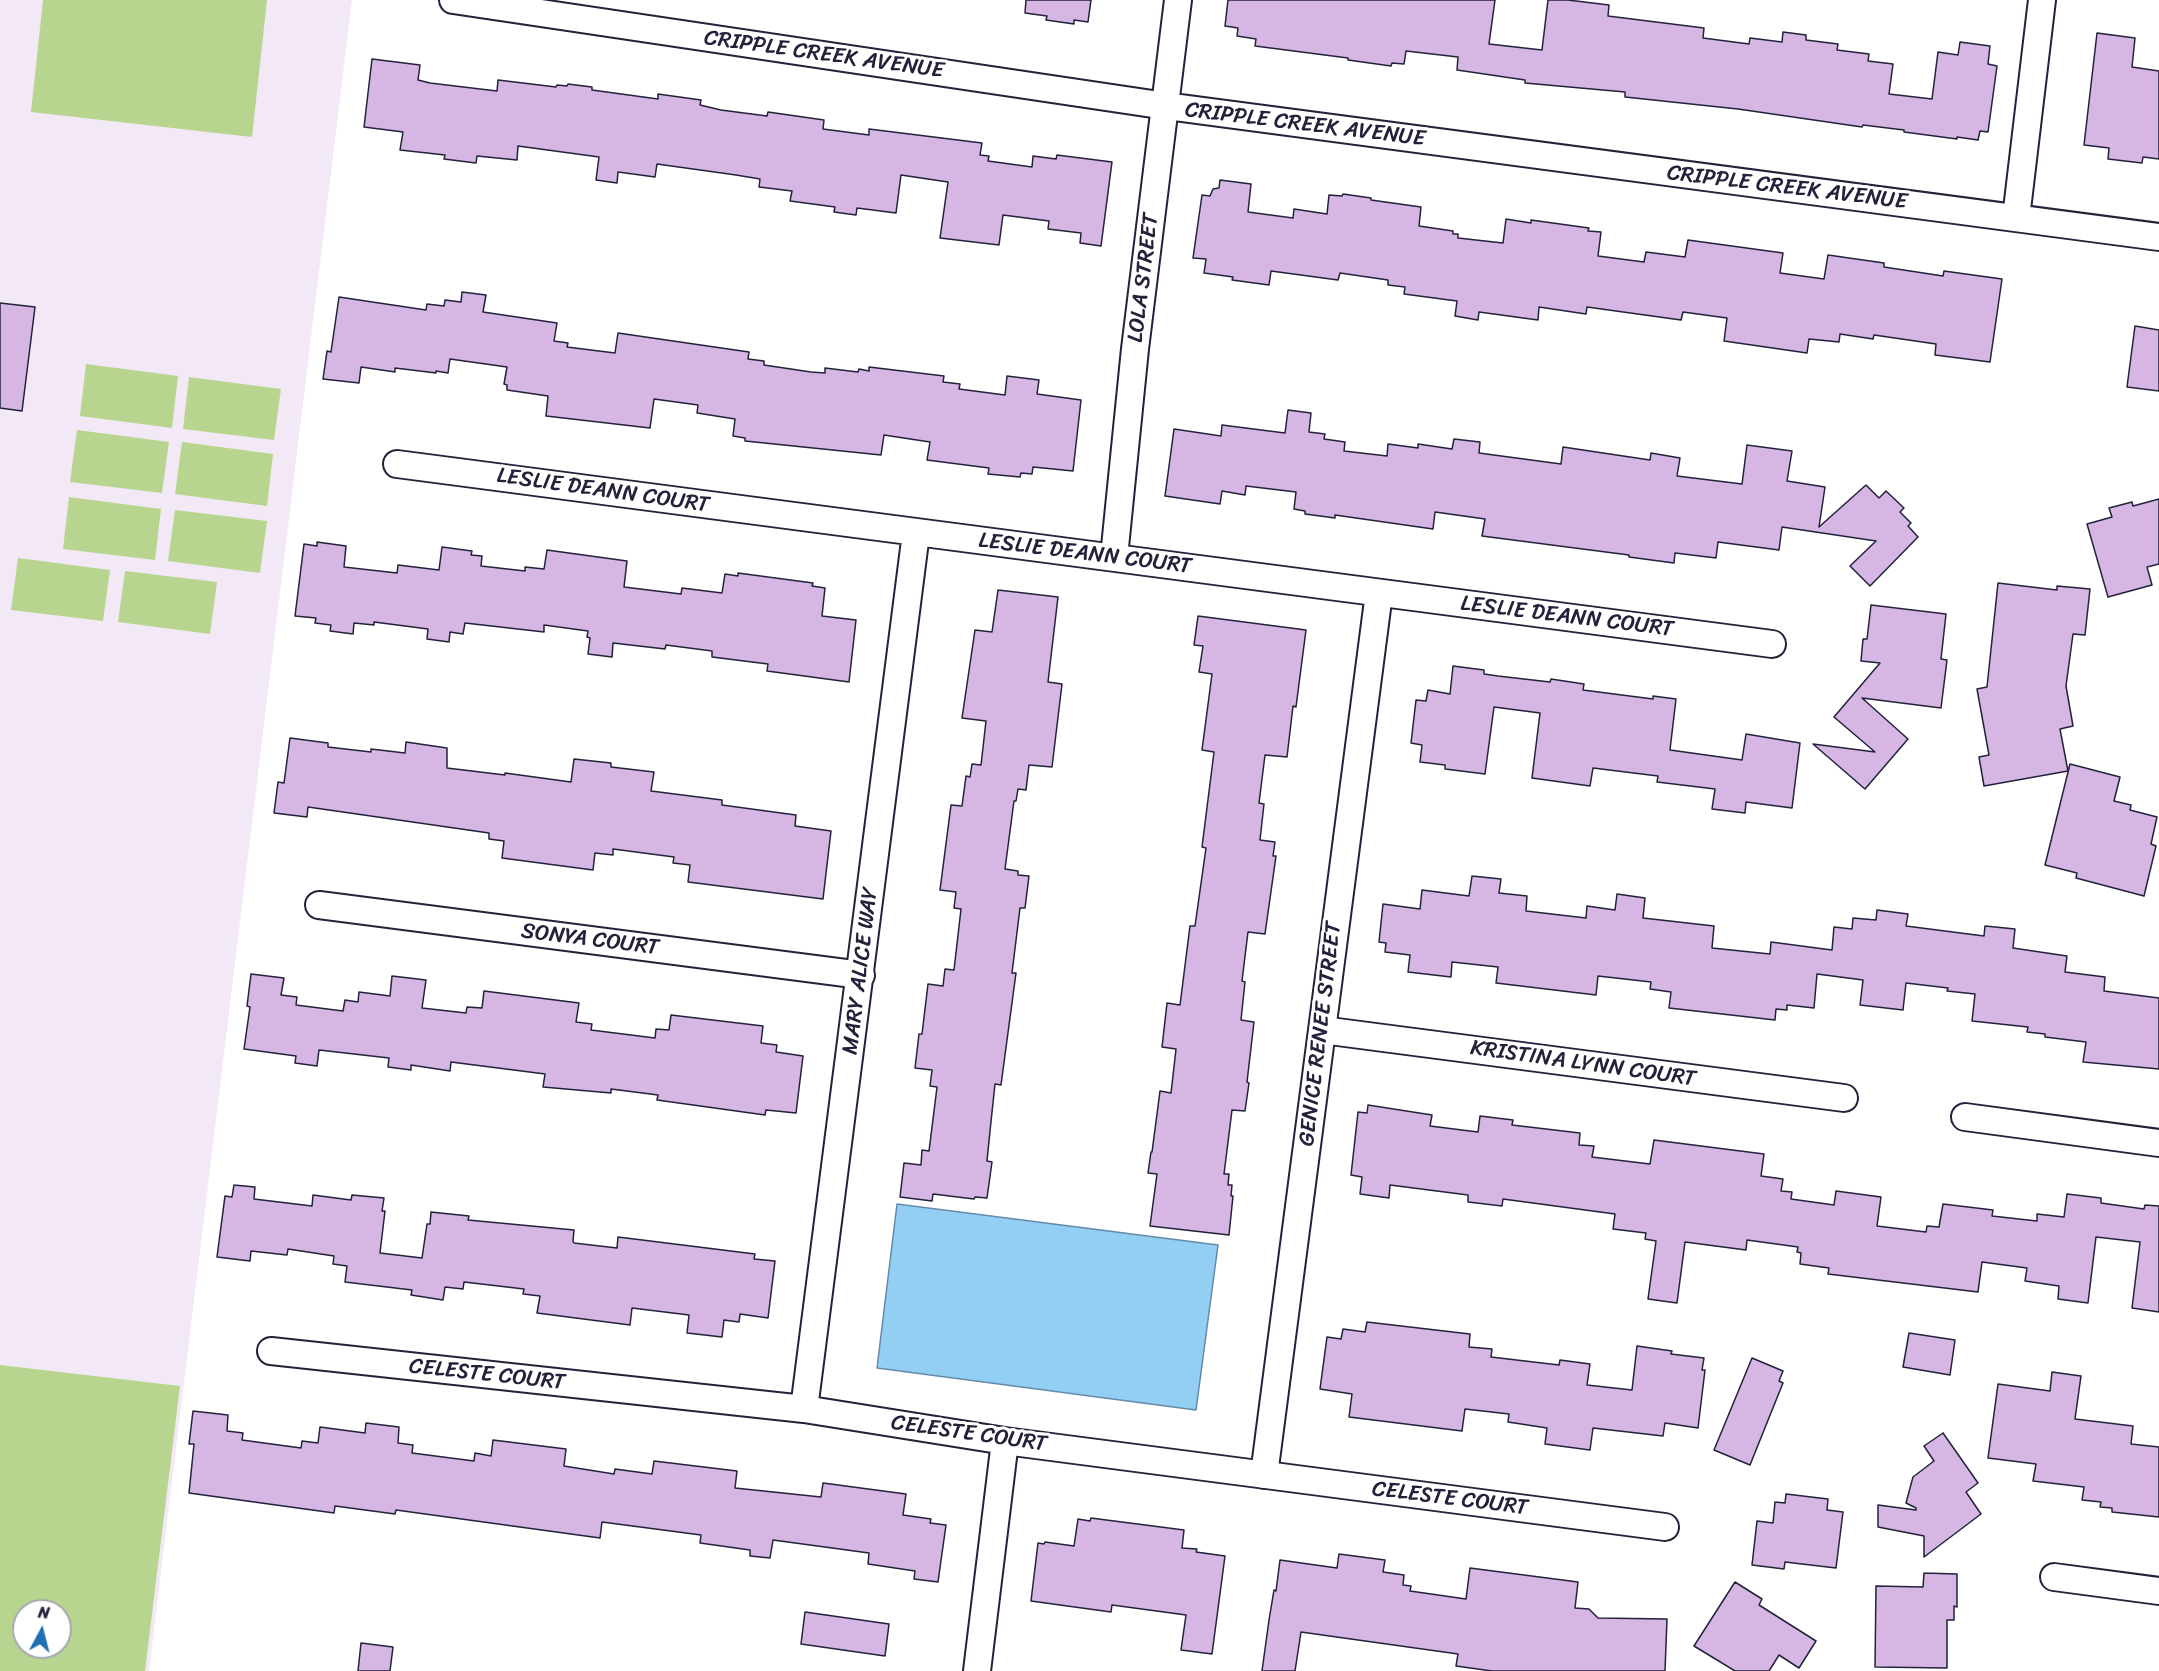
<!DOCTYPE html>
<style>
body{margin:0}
#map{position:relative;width:2159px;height:1671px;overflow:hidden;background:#fff;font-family:Sriracha,sans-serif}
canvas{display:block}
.north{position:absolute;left:12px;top:1599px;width:60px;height:60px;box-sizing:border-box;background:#fff;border:2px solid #a7a7b1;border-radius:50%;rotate:7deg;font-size:16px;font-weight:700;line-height:24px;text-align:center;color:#22223b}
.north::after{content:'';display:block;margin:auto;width:21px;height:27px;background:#1f6fb2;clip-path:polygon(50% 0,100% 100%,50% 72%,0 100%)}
</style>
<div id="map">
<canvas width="2159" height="1671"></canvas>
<div class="north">N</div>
</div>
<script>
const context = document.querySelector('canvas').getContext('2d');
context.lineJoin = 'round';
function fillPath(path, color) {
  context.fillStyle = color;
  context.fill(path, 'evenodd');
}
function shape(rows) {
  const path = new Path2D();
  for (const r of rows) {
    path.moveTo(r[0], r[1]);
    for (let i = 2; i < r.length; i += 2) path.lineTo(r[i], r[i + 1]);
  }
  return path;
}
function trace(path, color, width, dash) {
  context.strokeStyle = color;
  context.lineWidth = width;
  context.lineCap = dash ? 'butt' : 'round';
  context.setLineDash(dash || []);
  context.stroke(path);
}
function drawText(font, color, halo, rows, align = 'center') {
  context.font = font + ' Sriracha,sans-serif';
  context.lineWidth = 6;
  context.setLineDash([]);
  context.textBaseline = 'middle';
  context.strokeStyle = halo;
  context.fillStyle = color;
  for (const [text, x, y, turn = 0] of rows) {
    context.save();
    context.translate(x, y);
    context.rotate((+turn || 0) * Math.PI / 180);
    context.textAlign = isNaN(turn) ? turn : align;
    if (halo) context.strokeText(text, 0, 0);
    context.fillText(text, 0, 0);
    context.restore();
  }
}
fillPath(shape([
 [0,0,352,0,149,1671,0,1671],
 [24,1611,60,1611,60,1647,24,1647]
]), '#f3e9f6');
fillPath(shape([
 [43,0,267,0,252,137,31,112],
 [86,364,178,376,172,428,80,416],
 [189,377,281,389,274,440,183,429],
 [77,430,169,442,162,493,70,482],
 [182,442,273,454,267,506,175,494],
 [69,497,161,509,155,560,63,549],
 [175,510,267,521,260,573,168,561],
 [18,558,110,570,103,621,11,610],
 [125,571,217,582,210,634,118,622],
 [0,1365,180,1386,145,1671,0,1671],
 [24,1611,60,1611,60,1647,24,1647]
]), '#b7d58e');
const water = shape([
 [897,1204,1218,1245,1196,1410,877,1368,897,1204]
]);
fillPath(water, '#92cff3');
trace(water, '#658aa9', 1.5);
const building = shape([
 [1026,0,1091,0,1088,22,1074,20,1074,24,1046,20,1047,16,1025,13,1026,0],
 [1228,0,1495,0,1489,44,1542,50,1548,0,1568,0,1609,5,1608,16,1704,28,1703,38,1749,44,1750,38,1782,42,1783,32,1806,35,1806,40,1838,44,1837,50,1869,54,1868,61,1893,64,1889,94,1932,99,1938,52,1958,55,1960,42,1990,46,1988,64,1997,66,1988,132,1980,131,1978,140,1957,137,1957,139,1904,132,1904,130,1863,125,1862,127,1738,109,1625,97,1625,92,1525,83,1525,80,1457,70,1458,57,1406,51,1404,64,1392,63,1391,66,1348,60,1348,58,1255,46,1256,39,1237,36,1238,28,1225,26,1228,0],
 [2097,33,2135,38,2132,67,2159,71,2159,159,2143,157,2142,163,2108,159,2109,148,2084,145,2097,33],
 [372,59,420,65,418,80,430,83,497,91,498,80,556,87,557,85,567,86,568,84,592,87,592,90,658,99,658,94,701,100,700,105,721,110,767,116,768,112,824,120,823,129,869,135,869,129,982,143,980,155,989,156,988,161,1032,167,1033,156,1056,159,1057,155,1112,162,1101,246,1080,243,1081,233,1048,229,1049,221,1003,215,999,245,940,238,948,182,901,175,896,213,857,208,856,215,834,212,835,207,790,201,792,191,759,187,760,179,736,175,657,164,655,177,618,172,617,183,596,180,599,157,518,146,517,160,477,156,476,163,444,159,445,155,400,150,403,132,364,127,372,59],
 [1220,180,1251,184,1248,212,1293,218,1294,209,1327,214,1329,195,1342,196,1343,194,1371,198,1371,200,1421,207,1419,226,1453,231,1453,234,1458,234,1458,238,1503,243,1506,219,1531,223,1531,220,1589,228,1588,231,1601,232,1598,256,1644,262,1646,252,1685,257,1688,240,1783,253,1780,273,1824,279,1828,255,1884,263,1884,267,1943,276,1944,271,2002,279,1990,362,1935,355,1936,344,1874,335,1873,339,1840,334,1839,342,1809,339,1807,353,1724,341,1727,318,1683,312,1681,320,1587,307,1586,314,1539,307,1538,320,1479,312,1478,320,1455,316,1457,301,1404,294,1405,287,1388,285,1388,280,1340,273,1338,280,1271,271,1269,285,1232,280,1233,277,1204,273,1206,259,1193,258,1202,195,1210,196,1213,189,1219,188,1220,180],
 [462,292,486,295,483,312,557,323,554,341,568,343,567,347,615,353,618,333,749,352,748,359,764,361,764,365,811,372,825,373,825,368,858,372,859,369,869,371,869,367,944,376,943,382,960,384,959,389,1005,395,1007,376,1039,380,1037,394,1081,400,1073,471,1033,467,1032,474,1021,473,1020,477,988,474,989,468,927,460,930,442,884,435,881,455,745,441,745,438,733,436,735,419,697,413,698,405,654,399,650,428,546,416,548,396,507,390,507,385,504,384,507,367,450,359,448,373,436,371,436,373,395,368,395,372,361,367,359,383,323,379,327,351,331,352,339,297,426,310,427,304,444,306,445,300,461,302,462,292],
 [0,303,35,307,22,411,0,408,0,303],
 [2135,326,2159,330,2159,391,2127,387,2135,326],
 [1288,410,1311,413,1309,432,1325,434,1324,439,1345,442,1344,451,1387,456,1388,444,1418,448,1418,444,1452,449,1454,439,1480,442,1479,453,1561,464,1563,447,1650,460,1651,453,1680,458,1677,476,1742,484,1747,445,1792,451,1787,481,1825,487,1819,527,1866,485,1879,498,1886,491,1904,508,1900,512,1911,523,1908,526,1918,537,1870,586,1850,566,1876,541,1782,527,1779,550,1718,542,1716,558,1675,553,1674,563,1629,557,1629,555,1482,536,1485,519,1435,512,1433,529,1335,515,1335,518,1305,514,1305,511,1294,509,1296,492,1246,486,1245,495,1222,491,1220,504,1165,496,1174,429,1221,436,1222,425,1285,433,1288,410],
 [2159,499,2159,564,2147,567,2152,585,2108,597,2087,524,2112,517,2109,508,2132,502,2133,506,2159,499],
 [317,542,346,546,344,567,397,573,398,565,439,570,442,547,472,551,471,555,482,556,481,566,525,571,525,567,544,569,547,550,627,561,624,587,681,594,682,588,722,593,725,574,738,576,738,573,813,583,812,586,825,588,822,616,856,620,849,682,767,671,768,664,712,657,712,651,666,645,665,649,613,643,612,657,588,654,590,638,587,637,588,631,544,625,544,632,465,623,463,634,450,632,449,642,427,639,428,629,374,622,374,625,354,623,353,634,330,631,331,625,315,623,316,618,295,616,304,544,317,546,317,542],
 [1998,583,2057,590,2057,586,2090,589,2085,635,2073,634,2066,686,2073,726,2060,729,2068,771,1984,786,1979,757,1989,755,1977,689,1987,687,1998,583],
 [998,590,1058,597,1048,682,1062,684,1052,767,1029,765,1026,790,1018,789,1016,801,1014,801,1005,869,1018,871,1018,875,1029,876,1025,908,1020,908,1012,973,1016,973,1001,1085,995,1084,990,1131,987,1161,992,1162,987,1198,975,1197,974,1199,933,1194,932,1201,900,1197,904,1163,921,1165,922,1150,929,1151,937,1087,930,1086,932,1070,915,1068,919,1034,922,1034,928,984,943,986,945,969,954,970,961,909,954,908,956,892,940,890,951,805,962,806,966,776,970,777,972,764,981,765,986,721,962,718,975,630,992,632,998,590],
 [1871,605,1946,614,1941,659,1947,660,1941,708,1862,698,1908,739,1865,789,1813,744,1875,752,1834,717,1880,663,1861,661,1863,639,1867,639,1871,605],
 [1198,616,1306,630,1296,707,1293,706,1287,757,1265,755,1259,803,1264,804,1260,840,1275,842,1273,856,1276,856,1265,934,1248,932,1242,981,1245,982,1241,1020,1254,1022,1247,1082,1249,1083,1245,1111,1232,1110,1224,1174,1229,1174,1228,1185,1232,1185,1231,1196,1233,1196,1229,1235,1150,1226,1157,1174,1148,1173,1151,1152,1152,1152,1160,1091,1171,1093,1176,1049,1162,1047,1167,1003,1180,1005,1190,926,1195,926,1206,848,1202,847,1214,752,1202,750,1212,674,1199,672,1203,646,1194,645,1198,616],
 [1453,666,1484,670,1484,674,1498,676,1550,682,1551,679,1584,684,1583,690,1653,699,1653,696,1676,699,1670,750,1742,760,1746,734,1800,743,1792,808,1746,802,1745,813,1712,809,1715,789,1657,782,1658,776,1593,768,1590,786,1532,778,1540,713,1494,707,1485,774,1445,769,1445,765,1420,762,1422,745,1411,743,1416,700,1426,701,1428,690,1450,694,1453,666],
 [290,738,328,743,328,747,371,752,371,749,405,753,406,742,447,748,447,768,505,775,505,773,571,782,574,759,611,763,611,767,654,772,651,791,722,800,722,805,796,815,795,826,831,831,823,899,688,882,690,865,673,863,674,857,613,849,613,855,595,853,593,870,502,858,504,841,489,839,489,833,308,807,307,817,274,813,278,782,284,783,290,738],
 [2070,764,2120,777,2114,801,2131,805,2130,810,2157,817,2151,844,2156,846,2144,896,2076,878,2077,873,2045,865,2070,764],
 [1472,876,1501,879,1499,893,1527,896,1526,911,1586,918,1587,906,1615,910,1617,894,1645,898,1643,918,1714,926,1712,948,1770,954,1771,942,1832,950,1834,927,1852,929,1853,918,1876,920,1877,910,1908,914,1906,926,1984,936,1985,926,2015,929,2013,948,2067,956,2065,972,2105,977,2104,991,2159,998,2159,1069,2083,1062,2086,1042,2045,1037,2045,1034,2027,1032,2028,1027,1972,1021,1975,994,1947,991,1948,988,1906,983,1903,1010,1860,1005,1863,980,1817,974,1814,1008,1787,1005,1787,1010,1776,1009,1775,1020,1669,1008,1671,992,1650,989,1651,982,1598,976,1596,995,1496,983,1498,967,1452,962,1451,977,1408,972,1410,955,1385,952,1386,943,1379,942,1383,904,1420,909,1422,890,1469,896,1472,876],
 [251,974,284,978,281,995,297,997,296,1005,343,1011,345,1000,358,1002,359,992,390,996,392,976,426,980,422,1008,466,1013,467,1007,482,1008,484,991,579,1003,576,1022,592,1024,591,1030,655,1038,656,1029,669,1030,671,1015,763,1026,761,1043,777,1045,776,1052,803,1056,796,1113,766,1110,765,1115,657,1100,658,1095,611,1089,611,1093,543,1087,545,1074,451,1062,450,1071,411,1065,411,1070,388,1067,389,1058,319,1050,317,1066,295,1063,296,1056,244,1049,250,1007,247,1006,251,974],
 [1368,1105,1432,1115,1430,1126,1478,1132,1480,1116,1513,1120,1512,1125,1580,1133,1579,1145,1594,1146,1592,1157,1650,1164,1654,1140,1764,1154,1761,1176,1783,1179,1781,1191,1792,1192,1791,1199,1834,1205,1836,1191,1881,1197,1877,1226,1926,1232,1927,1226,1939,1227,1943,1204,1993,1210,1992,1216,2037,1221,2037,1214,2064,1217,2067,1194,2101,1198,2101,1203,2144,1209,2145,1205,2159,1206,2159,1312,2132,1308,2140,1242,2096,1237,2088,1303,2058,1299,2059,1286,2025,1281,2027,1268,1982,1262,1978,1292,1828,1274,1829,1268,1800,1264,1801,1253,1797,1252,1798,1247,1747,1240,1746,1250,1685,1242,1677,1303,1648,1299,1656,1241,1645,1239,1646,1233,1613,1229,1615,1214,1503,1199,1502,1206,1468,1202,1468,1195,1390,1185,1389,1198,1360,1194,1362,1177,1351,1175,1358,1112,1367,1113,1368,1105],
 [234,1185,255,1187,254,1199,312,1206,313,1195,351,1200,352,1195,384,1198,382,1211,385,1211,380,1253,422,1258,427,1224,430,1224,431,1212,469,1216,468,1220,574,1230,573,1241,574,1243,617,1248,618,1237,755,1254,754,1259,775,1261,768,1318,740,1314,739,1322,724,1320,722,1337,687,1333,689,1315,632,1308,630,1325,537,1313,540,1296,523,1294,524,1289,464,1282,463,1289,445,1287,443,1300,411,1295,412,1290,345,1282,347,1266,333,1264,334,1256,288,1249,287,1255,251,1251,250,1261,217,1257,225,1196,232,1197,234,1185],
 [1367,1322,1470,1334,1469,1347,1492,1349,1491,1357,1559,1365,1560,1360,1590,1364,1587,1385,1632,1390,1637,1346,1672,1351,1671,1354,1704,1358,1702,1370,1705,1370,1698,1428,1665,1423,1663,1436,1593,1428,1590,1450,1545,1444,1547,1428,1508,1422,1509,1414,1465,1409,1462,1431,1349,1417,1352,1394,1320,1389,1327,1337,1341,1339,1343,1329,1365,1332,1367,1322],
 [1909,1333,1955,1340,1950,1375,1903,1367,1909,1333],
 [1752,1358,1783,1371,1779,1381,1783,1383,1750,1465,1714,1450,1752,1358],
 [2052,1372,2081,1376,2075,1419,2133,1426,2131,1444,2159,1447,2159,1517,2112,1512,2112,1508,2100,1507,2101,1502,2082,1500,2084,1487,2033,1481,2036,1464,1988,1458,1998,1384,2050,1391,2052,1372],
 [193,1411,228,1415,227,1431,243,1433,242,1440,301,1448,302,1441,318,1443,320,1427,365,1433,366,1423,399,1427,398,1443,413,1445,412,1453,474,1461,475,1453,491,1456,493,1440,566,1449,564,1466,614,1474,615,1469,652,1474,654,1461,737,1471,735,1488,821,1497,823,1483,906,1494,903,1515,931,1519,930,1523,946,1525,938,1582,914,1579,915,1571,868,1564,869,1553,773,1540,770,1558,750,1556,750,1550,700,1543,701,1535,602,1522,600,1538,396,1510,395,1514,335,1506,334,1513,189,1493,194,1444,189,1444,193,1411],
 [1943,1433,1978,1483,1966,1492,1981,1514,1924,1557,1924,1536,1878,1527,1878,1505,1916,1510,1916,1508,1906,1503,1913,1477,1934,1461,1924,1446,1943,1433],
 [1786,1494,1828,1499,1827,1510,1843,1512,1836,1568,1785,1562,1784,1569,1752,1565,1757,1521,1773,1523,1775,1502,1785,1503,1786,1494],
 [1091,1518,1184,1530,1182,1548,1197,1549,1196,1552,1225,1556,1212,1654,1181,1650,1186,1615,1112,1605,1111,1612,1031,1601,1038,1543,1044,1544,1045,1542,1074,1546,1078,1519,1090,1521,1091,1518],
 [1339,1554,1385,1560,1383,1572,1404,1575,1403,1585,1411,1586,1410,1591,1466,1599,1470,1568,1578,1582,1575,1608,1589,1609,1598,1618,1667,1619,1665,1671,1492,1671,1456,1666,1458,1654,1301,1632,1295,1671,1262,1671,1269,1620,1274,1590,1276,1591,1280,1560,1337,1568,1339,1554],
 [1924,1573,1957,1574,1957,1607,1954,1606,1954,1620,1947,1620,1947,1668,1875,1667,1876,1586,1923,1587,1924,1573],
 [1735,1582,1762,1599,1759,1605,1816,1641,1799,1668,1779,1655,1769,1671,1735,1671,1694,1646,1735,1582],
 [805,1612,889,1624,885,1656,801,1644,805,1612],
 [361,1643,393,1647,390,1671,358,1671,361,1643]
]);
fillPath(building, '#d6b6e2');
trace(building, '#22223b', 1.5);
const street = shape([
 [453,0,1166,106,2159,237],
 [2016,218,2042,0],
 [397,464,1772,644],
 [1114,557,1135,349,1178,0],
 [319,905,861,975],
 [1322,1030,1844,1098],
 [1965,1117,2159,1143],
 [271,1351,804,1409,1005,1441,1665,1527],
 [804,1409,916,533],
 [1264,1475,1379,593],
 [2054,1577,2159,1591],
 [977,1671,1005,1441]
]);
trace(street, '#22223b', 30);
trace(street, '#fff', 26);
drawText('22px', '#22223b', '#fff', [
 ["CRIPPLE CREEK AVENUE",824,55,8],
 ["CRIPPLE CREEK AVENUE",1305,125,7],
 ["CRIPPLE CREEK AVENUE",1787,188,7],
 ["LOLA STREET",1144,278,-83],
 ["LESLIE DEANN COURT",603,491,8],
 ["LESLIE DEANN COURT",1085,554,7],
 ["LESLIE DEANN COURT",1567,617,7],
 ["SONYA COURT",590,940,7],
 ["MARY ALICE WAY",861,971,-83],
 ["GENICE RENEE STREET",1321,1034,-83],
 ["KRISTINA LYNN COURT",1583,1064,8],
 ["CELESTE COURT",487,1375,6],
 ["CELESTE COURT",969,1434,8],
 ["CELESTE COURT",1450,1499,7]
]);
</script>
